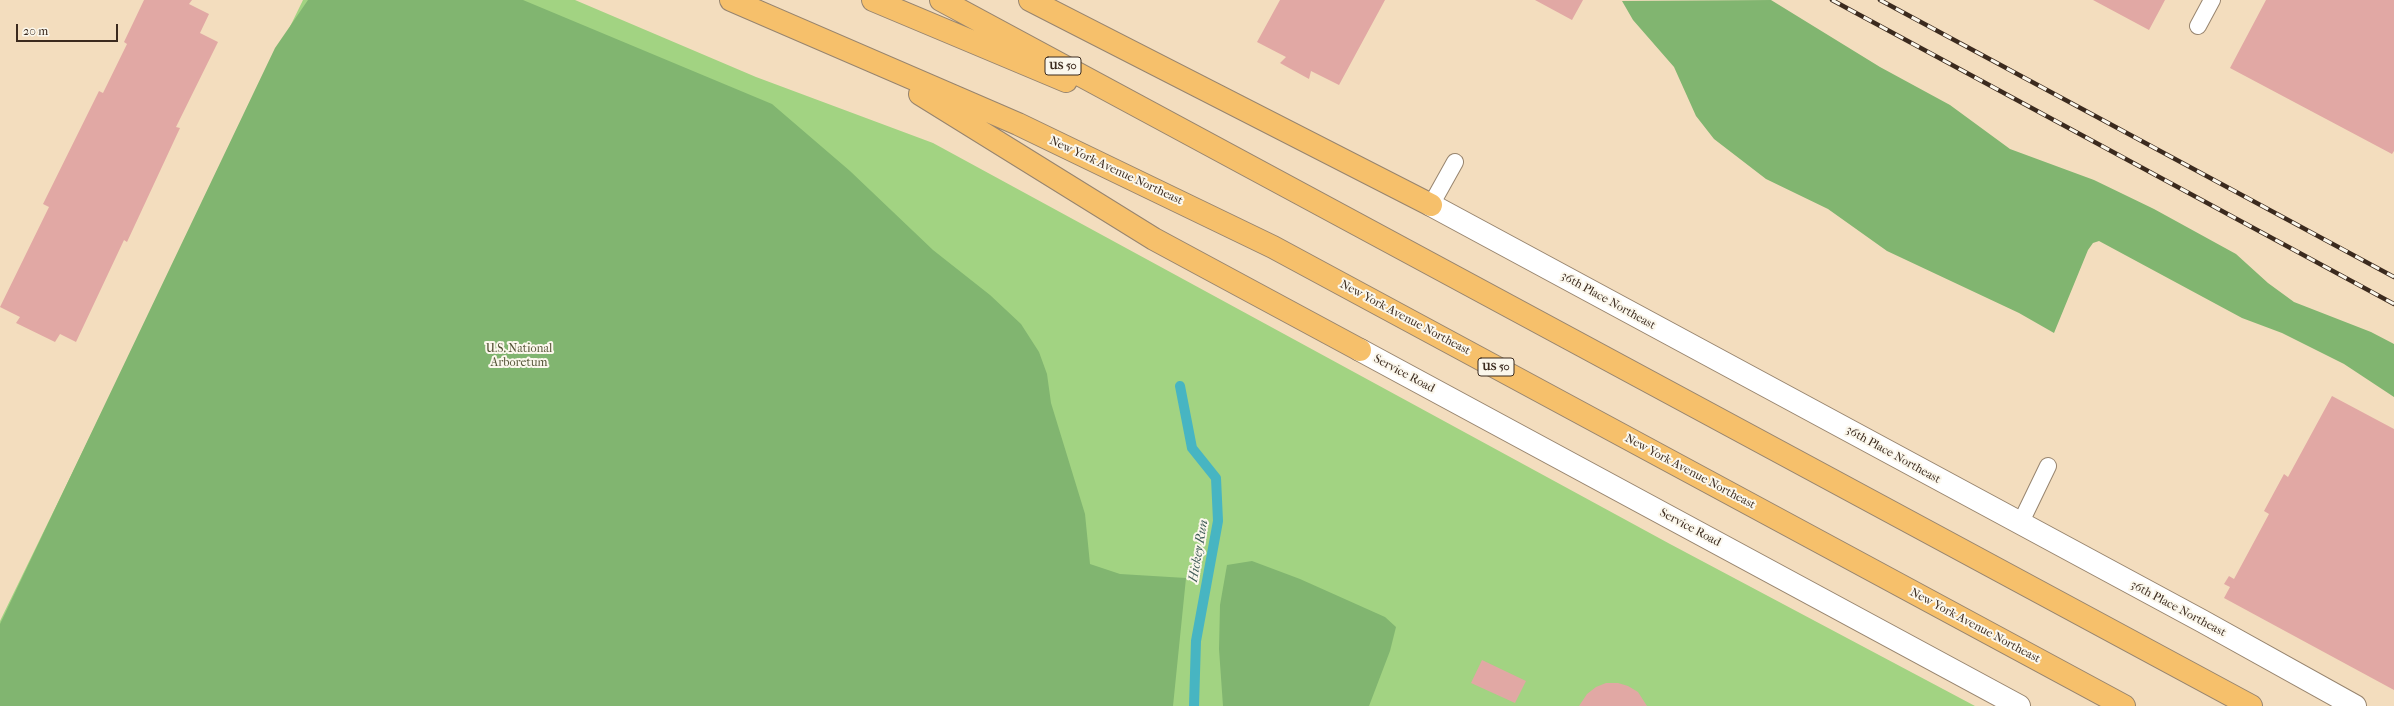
<!DOCTYPE html>
<style>
body{margin:0}
#map{position:relative;width:2394px;height:706px;overflow:hidden;background:#f3ddbe;font-family:"IM FELL French Canon",serif}
canvas{display:block}
.scale{position:absolute;left:16px;top:24px;width:102px;height:18px;box-sizing:border-box;border:2px solid #3b2a1e;border-top:0;padding-left:5px;font-size:12px;line-height:14px;white-space:nowrap;color:#3b2a1e;-webkit-text-stroke:3px #fbf7ec;paint-order:stroke}
</style>
<div id="map">
<canvas width="2394" height="706"></canvas>
<div class="scale">20 m</div>
</div>
<script>
const context = document.querySelector('canvas').getContext('2d');
context.lineJoin = 'round';
function fillPath(path, color) {
  context.fillStyle = color;
  context.fill(path, 'evenodd');
}
function shape(rows) {
  const path = new Path2D();
  for (const r of rows) {
    path.moveTo(r[0], r[1]);
    for (let i = 2; i < r.length; i += 2) path.lineTo(r[i], r[i + 1]);
  }
  return path;
}
function trace(path, color, width, dash) {
  context.strokeStyle = color;
  context.lineWidth = width;
  context.lineCap = dash ? 'butt' : 'round';
  context.setLineDash(dash || []);
  context.stroke(path);
}
function drawText(font, color, halo, rows, align = 'center') {
  context.font = font + ' "IM FELL French Canon",serif';
  context.lineWidth = 4;
  context.setLineDash([]);
  context.textBaseline = 'middle';
  context.strokeStyle = halo;
  context.fillStyle = color;
  for (const [text, x, y, turn = 0] of rows) {
    context.save();
    context.translate(x, y);
    context.rotate((+turn || 0) * Math.PI / 180);
    context.textAlign = isNaN(turn) ? turn : align;
    if (halo) context.strokeText(text, 0, 0);
    context.fillText(text, 0, 0);
    context.restore();
  }
}
fillPath(shape([
 [303,0,575,0,756,77,933,143,1670,544,1975,706,149,706,0,636,0,621]
]), '#a2d382');
fillPath(shape([
 [308,0,523,0,772,104,850,171,933,250,990,295,1021,324,1039,352,1047,374,1051,403,1085,514,1090,564,1120,574,1186,578,1173,706,0,706,0,624,275,48],
 [1771,0,1880,67,1950,105,2010,149,2094,180,2154,209,2236,254,2268,283,2294,302,2371,332,2394,344,2394,397,2344,364,2282,333,2242,318,2099,241,2093,243,2088,250,2054,333,2019,313,1887,251,1828,209,1766,179,1714,139,1696,116,1674,67,1633,20,1622,1],
 [1252,561,1300,579,1385,617,1396,627,1390,651,1369,706,1223,706,1219,649,1220,605,1227,565]
]), '#81b570');
trace(shape([
 [1180,386,1192,448,1216,478,1218,521,1196,641,1194,706]
]), '#47b5c2', 10);
fillPath(shape([
 [144,0,192,0,189,4,209,14,200,33,218,42,176,127,180,128,127,242,124,240,76,342,60,334,55,342,16,323,20,317,0,307,49,207,43,204,99,91,103,93,127,44,124,42],
 [1280,0,1385,0,1339,85,1311,71,1309,79,1280,63,1286,57,1257,42],
 [1535,0,1583,0,1572,20],
 [2093,0,2165,0,2149,30],
 [2266,0,2394,0,2394,151,2392,154,2230,68],
 [2332,396,2394,429,2394,690,2224,598,2230,587,2224,584,2229,576,2234,579,2269,514,2264,511,2284,474,2288,477],
 [1482,660,1526,681,1515,703,1471,683],
 [1606,683,1618,683,1628,686,1638,692,1647,706,1579,706,1587,694,1596,687]
]), '#e1a8a4');
const lane = shape([
 [2198,26,2212,0],
 [1431,205,1455,162],
 [2020,524,2048,466]
]);
const street = shape([
 [1431,205,2202,621,2355,706],
 [1360,350,2019,706]
]);
const highway = shape([
 [731,0,1018,124,1273,247,2124,706],
 [873,0,1066,81],
 [941,0,2251,706],
 [1030,0,1431,205],
 [920,94,1154,239,1360,350]
]);
trace(lane, '#97846e', 18);
trace(street, '#97846e', 24);
trace(highway, '#97846e', 24);
trace(lane, '#fff', 16);
trace(street, '#fff', 22);
trace(highway, '#f6c06b', 22);
const rail = shape([
 [1832,0,2394,304],
 [1880,0,2394,277]
]);
trace(rail, '#3b2a1e', 4.5);
trace(rail, '#fbf7ec', 3, [9]);
for (const [x, y, w] of [
 [1063,66,36],
 [1496,367,36]
]) {
  const box = new Path2D();
  box.roundRect(x - w / 2, y - 9, w, 18, 3);
  context.fillStyle = '#fbf7ec';
  context.fill(box);
  trace(box, '#3b2a1e', 1);
}
drawText('bold 11px', '#3b2a1e', null, [
 ["US 50",1063,66],
 ["US 50",1496,367]
]);
drawText('12px', '#3b2a1e', '#fbf7ec', [
 ["New York Avenue Northeast",1116,171,25],
 ["36th Place Northeast",1608,301,29],
 ["New York Avenue Northeast",1405,318,28],
 ["Service Road",1404,374,28],
 ["36th Place Northeast",1893,455,29],
 ["New York Avenue Northeast",1690,472,28],
 ["Service Road",1690,528,28],
 ["36th Place Northeast",2178,609,28],
 ["New York Avenue Northeast",1975,626,28]
]);
drawText('12px', '#555437', '#fbf7ec', [
 ["U.S. National",519,349],
 ["Arboretum",519,363]
]);
drawText('italic 13px', '#3f5b57', '#fbf7ec', [
 ["Hickey Run",1199,551,-80]
]);
</script>
